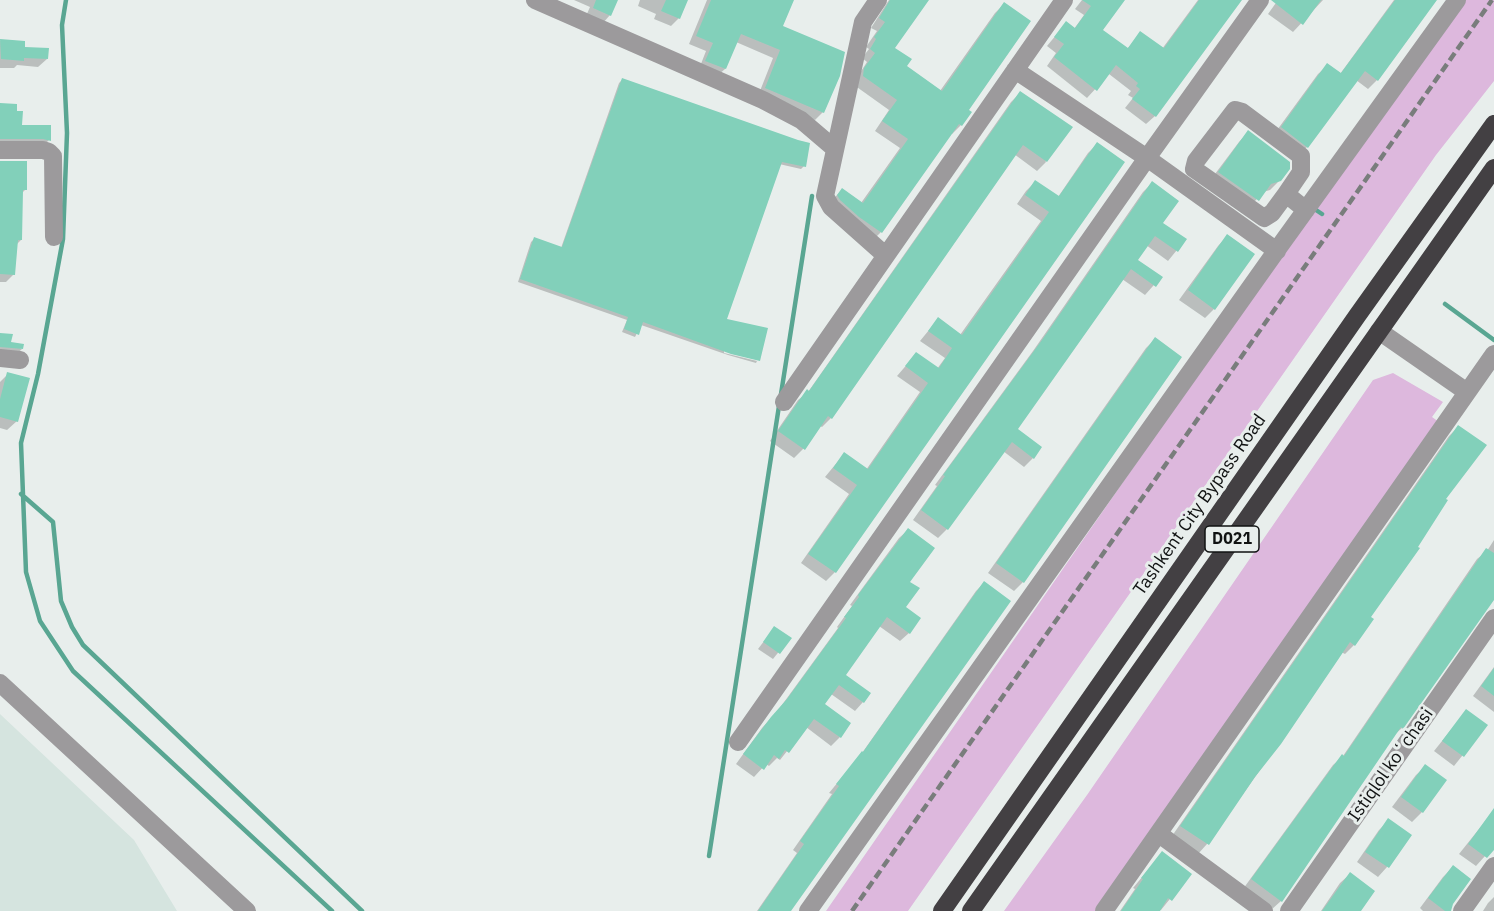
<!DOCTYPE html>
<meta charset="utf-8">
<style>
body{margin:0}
canvas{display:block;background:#e8eeec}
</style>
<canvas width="1494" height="911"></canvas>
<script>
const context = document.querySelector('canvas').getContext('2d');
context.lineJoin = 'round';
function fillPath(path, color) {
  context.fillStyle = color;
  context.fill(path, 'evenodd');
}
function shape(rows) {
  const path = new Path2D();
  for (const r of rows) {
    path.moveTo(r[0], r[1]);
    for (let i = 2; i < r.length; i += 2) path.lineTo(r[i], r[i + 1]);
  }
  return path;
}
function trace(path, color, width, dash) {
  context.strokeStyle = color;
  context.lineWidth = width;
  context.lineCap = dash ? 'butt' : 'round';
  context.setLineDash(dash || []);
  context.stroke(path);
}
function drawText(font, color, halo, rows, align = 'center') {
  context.font = font + ' "IBM Plex Sans",sans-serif';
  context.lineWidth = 6;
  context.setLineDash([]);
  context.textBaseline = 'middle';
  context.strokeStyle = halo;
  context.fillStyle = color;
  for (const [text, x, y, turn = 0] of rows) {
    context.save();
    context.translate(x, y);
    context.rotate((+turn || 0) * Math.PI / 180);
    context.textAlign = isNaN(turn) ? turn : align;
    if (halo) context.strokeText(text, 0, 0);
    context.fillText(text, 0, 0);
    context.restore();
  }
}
fillPath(shape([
 [0,714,134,840,177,911,0,911]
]), '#d5e4df');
fillPath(shape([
 [1464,0,1494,0,1494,81,1436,155,908,911,826,911,1281,254],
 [1393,373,1443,402,1432,417,1439,422,1096,911,1004,911,1087,795,1373,380]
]), '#ddb8dd');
fillPath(shape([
 [574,0,617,0,610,15,603,23,586,16,590,7],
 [640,0,686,0,679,18,671,26,654,19,656,14,638,6],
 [707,0,792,0,781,27,823,112,815,120,758,96,773,58,736,42,725,69,717,76,699,69,706,51,689,44],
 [889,0,927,0,893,48,905,67,940,91,995,13,1004,4,961,125,952,134,950,133,881,232,872,241,833,199,842,190,861,203,900,148,875,131,889,110,854,85,856,79,867,62,862,58,869,49,866,47,877,31,871,28],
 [1082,0,1123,0,1101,30,1127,49,1141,33,1162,49,1198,0,1240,0,1155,116,1146,124,1125,108,1133,98,1128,95,1131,91,1109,74,1087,98,1047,66,1056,53,1047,46,1066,23,1074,29,1084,15,1075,9],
 [1278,0,1323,0,1293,32,1268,14],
 [1394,0,1435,0,1377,80,1368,89,1356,80,1307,147,1298,156,1272,137,1318,74,1328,65,1340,74],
 [0,36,0,41,47,59,38,67,17,65,14,68,0,68],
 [622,80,804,166,801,169,779,164,725,320,724,353,757,361,756,363,728,355,641,325,635,337,622,332,627,320,518,282,531,242,534,239,561,248,619,83],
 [1020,93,1046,162,1037,171,1014,154,831,418,822,427,820,426,803,449,794,458,770,441,798,400,808,392,1011,102],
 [0,105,20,127,49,140,41,148,0,146],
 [1248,132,1280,180,1270,190,1263,192,1248,209,1209,182,1239,142],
 [1097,144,835,572,826,581,801,563,849,494,825,477,844,454,866,470,920,392,897,376,916,354,937,369,945,358,920,341,938,319,960,335,1041,221,1017,204,1026,191,1035,182,1058,197,1088,153],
 [0,162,25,190,22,193,21,240,17,244,14,274,6,282,0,282],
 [1152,183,1161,223,1185,240,1168,261,1146,245,1136,260,1161,277,1145,295,1122,279,1016,430,1033,458,1024,467,1003,451,947,529,938,538,913,520,937,486,935,485,1033,351,1143,192],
 [1227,236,1214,309,1205,318,1179,300,1218,246],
 [0,334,10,344,22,349,13,357,0,355],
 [1155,339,1023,582,1014,591,988,573,1146,348],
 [8,374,17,421,7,430,0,428,0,382],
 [1458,427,1369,618,1354,645,1345,654,1341,652,1296,720,1207,844,1198,854,1172,836,1449,436],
 [908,530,908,582,904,607,909,633,900,641,879,626,844,675,863,702,855,711,831,694,823,705,840,737,831,746,806,727,780,760,777,758,769,766,766,764,754,777,736,764,762,728,779,709,838,628,837,627,852,606,850,605,899,538],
 [1494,540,1494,598,1473,624,1402,728,1392,737,1281,901,1271,910,1243,889,1333,765,1343,756,1477,559,1487,551],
 [984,583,790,911,757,911,797,853,793,850,832,794,829,793,862,753,976,591],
 [774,628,789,639,773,659,758,649],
 [1494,667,1494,712,1473,696],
 [1466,711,1486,726,1454,766,1434,751],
 [1426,766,1445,780,1422,812,1412,822,1392,807,1416,775],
 [1491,814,1494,816,1494,846,1476,866,1459,854],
 [1389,820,1410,835,1387,867,1378,877,1357,862,1379,830],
 [1162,853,1190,874,1161,910,1120,911,1135,889,1133,888],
 [1453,867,1451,904,1449,911,1423,911,1420,908,1443,877],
 [1350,874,1359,911,1321,911,1340,883],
 [1494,897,1494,911,1483,911,1488,903]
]), '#0003');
trace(shape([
 [66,0,62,25,67,133,63,239,38,374,21,443,26,572,40,621,73,671,332,911],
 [1316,210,1322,214],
 [1445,304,1494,340],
 [781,394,812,196],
 [21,494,53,522,61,601,72,627,83,645,362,911],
 [709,856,779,406]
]), '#59a692', 4.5);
fillPath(shape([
 [596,0,618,0,611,16,593,8],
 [666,0,688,0,680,19,661,11],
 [711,0,794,0,783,26,845,52,840,76,824,113,765,88,780,50,741,34,726,69,705,61,713,43,696,36],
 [890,0,929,0,895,48,912,59,907,66,942,91,1004,2,1031,21,969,110,972,112,962,126,959,124,882,233,859,217,840,200,837,195,842,188,863,203,908,139,882,121,897,100,863,76,864,68,875,53,870,49,876,39,874,37,885,22,879,18],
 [1082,0,1125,0,1103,30,1128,48,1140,31,1164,48,1199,0,1242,0,1156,117,1132,99,1140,89,1136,86,1138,83,1116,65,1097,91,1054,57,1064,44,1054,37,1066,21,1075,28,1091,6],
 [1271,0,1321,0,1303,25],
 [1395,0,1437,0,1378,81,1365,71,1308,148,1281,127,1327,63,1341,73],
 [0,39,25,41,25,47,49,48,48,59,24,58,24,61,1,59],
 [622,78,798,140,810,143,806,167,782,162,727,319,768,328,760,361,731,354,643,322,639,335,624,329,628,317,520,279,534,237,562,247],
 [1020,91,1073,127,1047,162,1023,145,832,419,828,416,805,450,778,431,807,389,809,391],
 [0,103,17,104,17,111,23,111,22,125,51,125,51,141,43,139,0,139],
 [1248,130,1290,162,1290,169,1281,181,1271,184,1259,201,1218,172],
 [1097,142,1125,162,836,573,808,554,857,485,833,468,844,452,868,469,928,383,905,366,916,352,939,368,952,348,928,331,938,317,962,335,1049,212,1025,195,1035,180,1059,196],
 [0,161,27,161,27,190,23,190,22,240,18,240,15,275,0,274],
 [1152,181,1179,201,1163,223,1187,239,1178,252,1155,236,1138,260,1163,277,1156,287,1131,269,1018,429,1042,447,1034,459,1012,442,948,530,921,510,945,476,943,475,1042,340],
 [1227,234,1255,254,1215,310,1188,290],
 [0,333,13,334,11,342,24,344,23,349,0,347],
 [1155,337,1182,357,1024,583,996,563],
 [7,372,30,378,18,422,0,417,0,399],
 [1458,425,1487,445,1446,499,1448,500,1418,547,1420,548,1371,617,1374,619,1355,646,1350,642,1281,744,1255,777,1209,845,1180,826],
 [908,528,935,548,910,582,920,588,906,607,921,618,910,634,887,617,846,675,871,693,864,703,839,685,825,704,851,723,841,738,814,719,789,753,785,750,779,759,774,755,764,770,743,754,771,717,787,699,846,618,844,617,859,597,858,595],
 [1486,548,1494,553,1494,600,1403,729,1401,727,1282,902,1251,879,1342,754,1344,756],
 [984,581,1011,601,791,911,758,911,804,844,800,841,839,786,836,784,862,751,863,752],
 [774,626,792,638,780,654,763,642],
 [1494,668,1494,696,1481,686],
 [1466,709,1488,725,1464,757,1442,741],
 [1425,764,1447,780,1423,813,1401,797],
 [1494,808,1494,850,1487,858,1468,844],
 [1388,818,1412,835,1389,868,1365,852],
 [1162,851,1192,874,1172,901,1168,898,1160,911,1121,911,1143,879,1141,878],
 [1453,865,1471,879,1453,904,1451,911,1445,911,1428,898],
 [1350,872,1375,891,1361,911,1322,911]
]), '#82d0ba');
trace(shape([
 [535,0,763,100,801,120,835,149],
 [878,0,863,22,825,196,831,207,885,255],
 [1015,70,1147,158,1277,251],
 [0,150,43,150,49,152,53,156,54,237],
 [1286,194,1301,172,1301,156,1242,112,1235,110,1196,161,1194,169,1264,218,1272,213,1286,194,1306,210],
 [1379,331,1467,392],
 [0,358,20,360],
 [784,402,1064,0],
 [0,683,247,911],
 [738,742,1147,158,1260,0],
 [1159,834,1264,911],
 [808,911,1279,247,1457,0],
 [1104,911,1494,354],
 [1289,911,1494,618],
 [1462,911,1494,866]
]), '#9c9a9c', 18);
trace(shape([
 [942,911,1357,316,1494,124],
 [971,911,1494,168]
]), '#434043', 18);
trace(shape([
 [852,911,1492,0]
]), '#797d7c', 4.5, [9, 4.5]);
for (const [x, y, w] of [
 [1232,539,54]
]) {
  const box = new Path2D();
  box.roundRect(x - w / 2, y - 13, w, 26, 4.5);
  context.fillStyle = '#e8eeec';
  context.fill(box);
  trace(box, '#101212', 1.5);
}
drawText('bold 16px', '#101212', null, [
 ["D021",1232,539]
]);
drawText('18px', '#101212', '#e8eeec', [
 ["Tashkent City Bypass Road",1200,505,-55],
 ["Istiqlol koʻchasi",1391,765,-55]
]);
</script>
